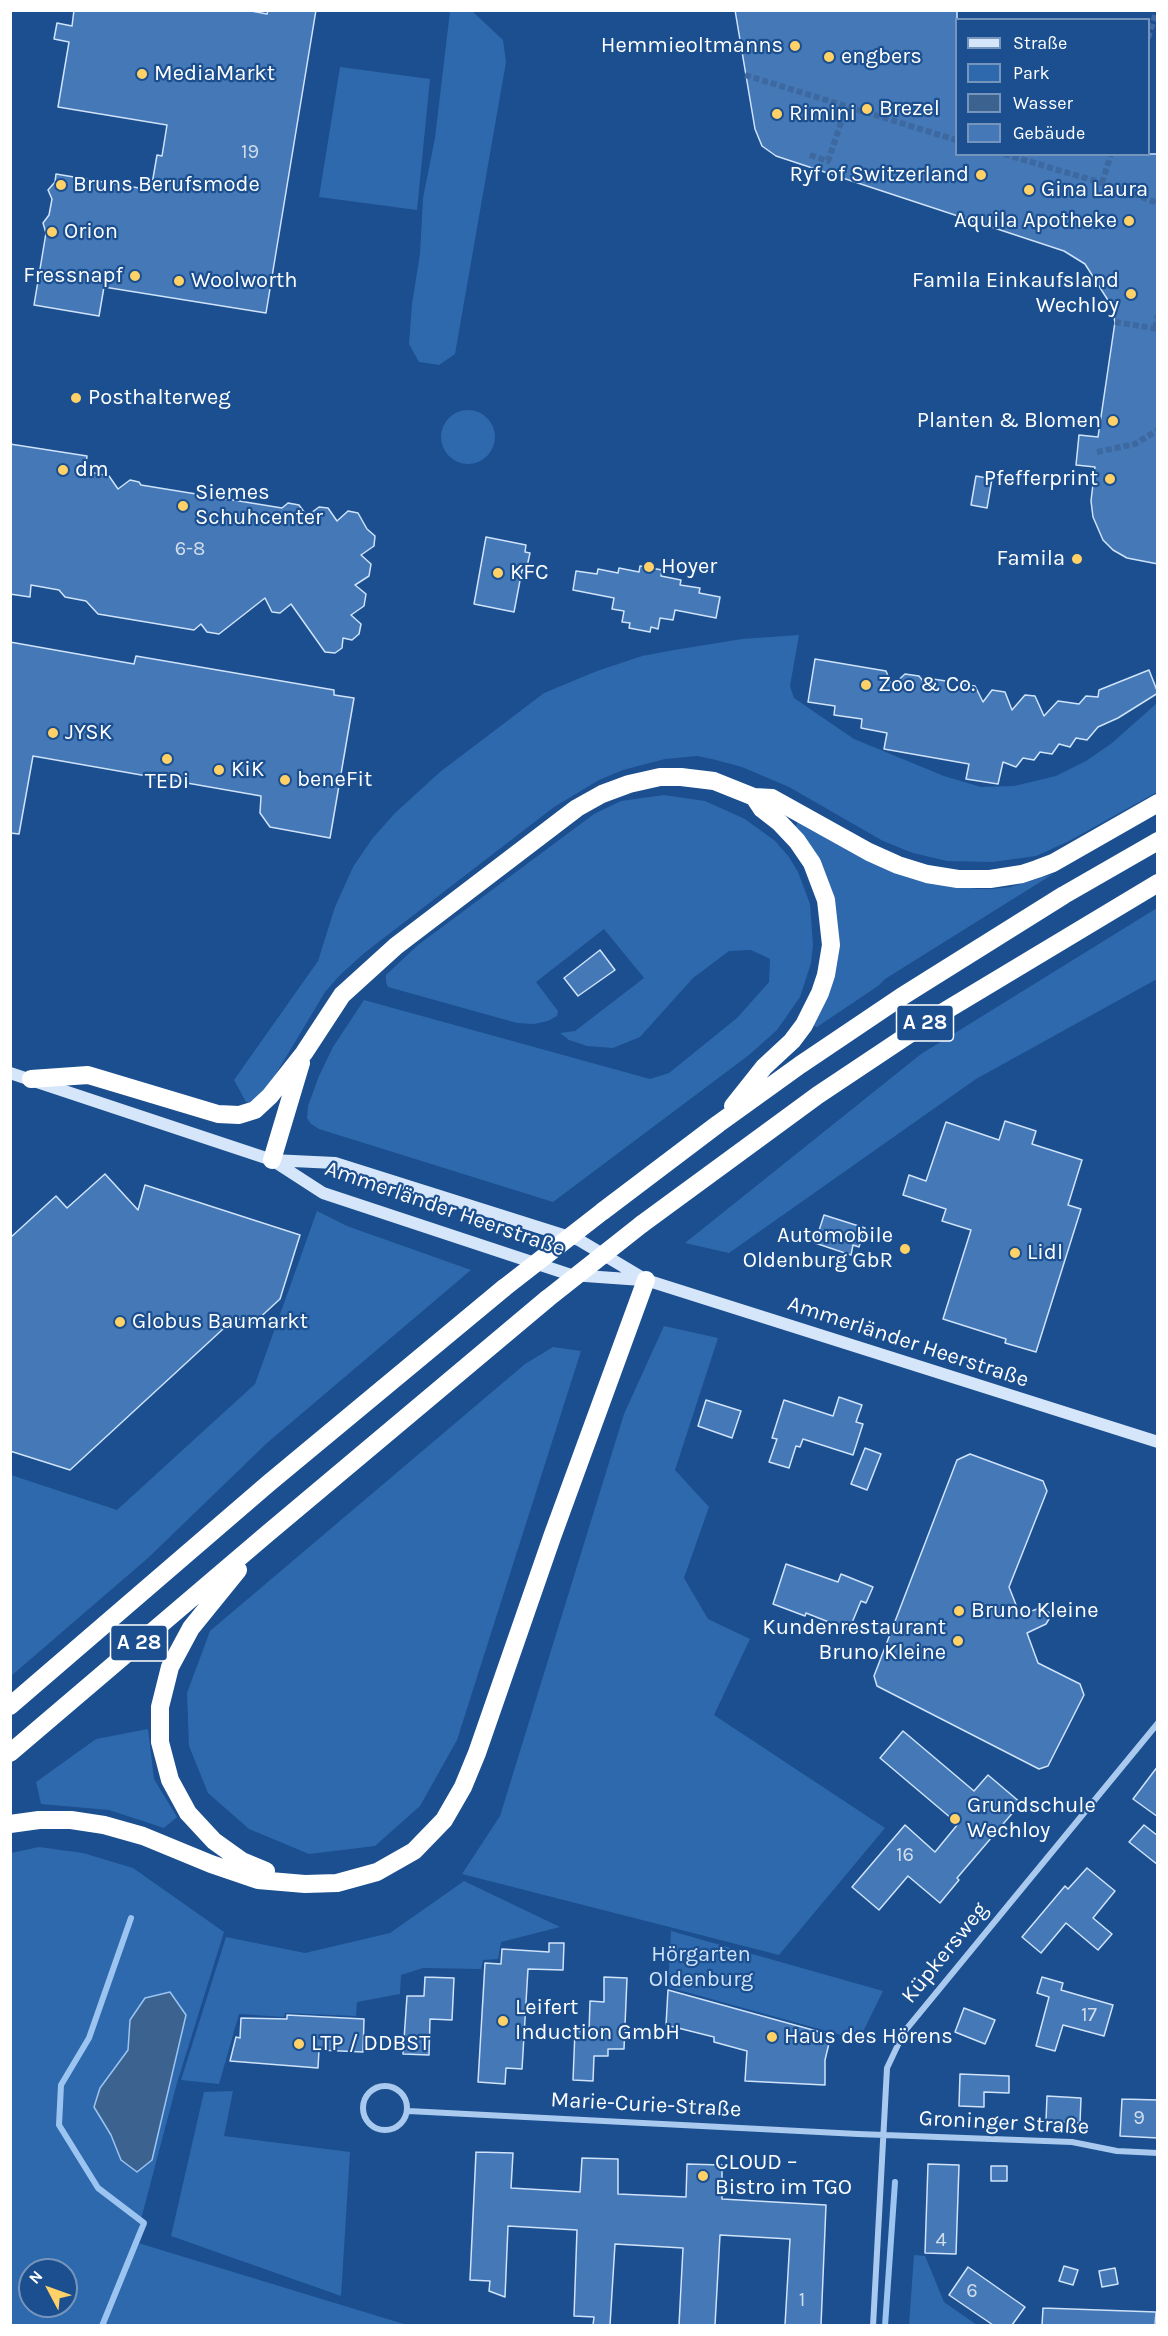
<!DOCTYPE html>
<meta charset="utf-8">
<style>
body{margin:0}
#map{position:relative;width:1168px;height:2336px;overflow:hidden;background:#1b4f8f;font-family:Karla,sans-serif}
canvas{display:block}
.frame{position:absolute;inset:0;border:12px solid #fff;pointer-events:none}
.legend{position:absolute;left:955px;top:18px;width:195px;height:138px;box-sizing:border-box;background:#1b4f8f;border:2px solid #7695bc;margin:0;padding:8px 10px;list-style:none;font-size:18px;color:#fff}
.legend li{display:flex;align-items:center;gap:12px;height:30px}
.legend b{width:30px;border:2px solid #7695bc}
.north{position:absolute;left:18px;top:2258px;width:60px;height:60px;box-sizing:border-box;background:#1b4f8f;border:2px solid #7695bc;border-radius:50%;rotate:311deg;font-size:16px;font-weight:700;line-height:24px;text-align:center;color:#fff}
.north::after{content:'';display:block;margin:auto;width:21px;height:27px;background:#ffd166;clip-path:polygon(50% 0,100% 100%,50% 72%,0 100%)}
</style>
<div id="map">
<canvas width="1168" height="2336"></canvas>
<div class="frame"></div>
<ul class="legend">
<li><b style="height:8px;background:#d6e6fa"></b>Straße</li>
<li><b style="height:16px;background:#2e69ad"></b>Park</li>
<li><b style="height:16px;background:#3c6290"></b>Wasser</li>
<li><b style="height:16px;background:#4478b7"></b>Gebäude</li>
</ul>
<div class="north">N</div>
</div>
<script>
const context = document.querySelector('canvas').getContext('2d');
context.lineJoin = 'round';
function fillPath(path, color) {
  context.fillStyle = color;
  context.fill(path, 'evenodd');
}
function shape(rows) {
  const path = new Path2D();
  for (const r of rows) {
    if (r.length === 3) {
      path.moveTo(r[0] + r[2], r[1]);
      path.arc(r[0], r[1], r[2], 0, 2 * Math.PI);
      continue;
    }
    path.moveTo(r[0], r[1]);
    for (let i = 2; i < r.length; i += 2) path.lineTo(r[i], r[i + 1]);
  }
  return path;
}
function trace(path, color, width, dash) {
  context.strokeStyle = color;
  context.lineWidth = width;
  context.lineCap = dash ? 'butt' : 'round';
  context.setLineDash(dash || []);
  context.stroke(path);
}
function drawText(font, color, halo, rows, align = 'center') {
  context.font = font + ' Karla,sans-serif';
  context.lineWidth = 4.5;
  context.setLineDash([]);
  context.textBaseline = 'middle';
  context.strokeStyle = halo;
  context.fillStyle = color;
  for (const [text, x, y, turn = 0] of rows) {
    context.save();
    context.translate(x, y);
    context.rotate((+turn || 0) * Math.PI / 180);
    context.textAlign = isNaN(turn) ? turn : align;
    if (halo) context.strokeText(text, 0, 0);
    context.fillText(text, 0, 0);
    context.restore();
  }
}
fillPath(shape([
 [450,11,472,11,503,40,506,62,455,354,439,365,419,362,409,344,412,304,420,254,423,198,435,138],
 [340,67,430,79,417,210,319,197],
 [468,437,27],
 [799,635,790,686,794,698,854,739,944,776,981,787,1014,786,1056,776,1086,761,1112,743,1157,703,1157,792,1069,841,1036,856,993,862,947,861,913,853,883,841,789,787,742,767,712,759,697,756,665,759,623,770,599,780,554,807,363,954,340,975,325,992,274,1077,261,1094,251,1102,246,1102,234,1080,318,961,335,907,353,867,372,839,395,813,440,772,544,693,597,671,642,656,674,650,742,639],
 [664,795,705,801,745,819,775,841,789,857,798,872,810,904,813,945,811,963,800,997,777,1030,749,1055,553,1202,319,1129,311,1124,307,1118,308,1106,319,1076,333,1047,364,1000,650,1079,669,1073,737,1018,769,982,770,959,751,950,729,951,693,978,640,1037,613,1048,587,1046,569,1040,560,1033,575,1031,644,978,604,929,536,982,558,1011,557,1016,548,1021,534,1024,517,1023,388,987,386,982,386,975,418,945,594,814,621,801],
 [798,821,922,881,978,889,993,889,1010,887,1053,874,885,979,878,986,817,1027,812,1025,836,952,795,827],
 [1157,908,1157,979,976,1079,729,1253,685,1243,921,1054],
 [317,1211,347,1226,471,1270,267,1443,148,1558,11,1676,11,1475,117,1510,255,1384],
 [664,1326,718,1338,675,1470,709,1507,684,1578,708,1619,750,1639,714,1715,885,1828,779,1955,462,1874,500,1816,624,1414],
 [553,1347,581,1351,457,1740,420,1806,375,1846,309,1854,249,1829,208,1793,189,1746,187,1693,210,1631,525,1364],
 [148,1729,154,1779,177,1817,164,1828,109,1810,41,1804,36,1782,96,1739],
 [39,1847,83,1853,133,1868,224,1932,177,2083,135,2242,407,2325,11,2326,11,1853],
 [130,2020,121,2160,111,2135,94,2107,100,2088,128,2050],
 [30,2270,66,2270,66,2306,30,2306],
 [464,1881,560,1927,501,1942,498,1959,483,1960,481,1969,423,1968,401,1975,400,1994,357,2002,356,2016,285,2013,284,2017,239,2014,219,2084,181,2080,226,1937,305,1953,390,1933],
 [671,1931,883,1991,859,2040,668,1987],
 [233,2091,224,2136,350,2152,341,2296,171,2236,204,2092],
 [914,2255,925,2256,944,2302,977,2325,909,2325]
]), '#2e69ad');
const water = shape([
 [170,1992,186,2015,152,2160,137,2172,121,2160,111,2135,94,2107,100,2088,128,2050,130,2020,145,1998,170,1992]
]);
fillPath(water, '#3c6290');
trace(water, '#9cc4f0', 1.5);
trace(shape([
 [102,2326,144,2223,98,2188,59,2125,61,2085,89,2038,131,1918],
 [885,2326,895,2182]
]), '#9cc4f0', 6);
const building = shape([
 [74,10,246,10,267,14,268,10,316,10,266,313,104,287,99,316,34,305,46,233,43,223,49,215,52,199,48,190,55,182,56,174,151,190,157,155,162,156,167,125,58,107,69,42,54,39,57,23,72,26,74,10],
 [735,10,957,10,957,154,1158,154,1158,564,1127,558,1113,550,1103,540,1093,517,1091,501,1095,467,1076,465,1079,435,1098,437,1115,322,1111,305,1085,264,1064,251,776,156,762,146,755,129,735,10],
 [10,444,87,456,85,471,109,476,118,489,130,480,139,482,141,485,282,508,288,503,299,505,307,516,319,507,328,508,337,521,348,511,358,513,367,529,375,536,374,546,361,555,371,564,369,576,355,585,366,594,364,606,351,615,361,624,359,634,352,640,343,638,342,648,335,653,325,652,291,604,280,613,272,612,265,598,219,634,207,632,201,624,194,630,98,614,86,601,65,597,59,590,31,585,30,597,10,594,10,444],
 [976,476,992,479,987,508,971,505,976,476],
 [486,537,526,545,525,552,530,553,526,571,522,570,514,612,474,604,486,537],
 [640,566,662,570,661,576,681,580,680,585,700,588,699,593,720,597,716,618,675,610,673,620,660,618,658,629,651,627,650,632,629,628,630,623,622,622,624,611,612,609,614,598,573,590,576,571,597,574,598,569,618,573,619,568,639,572,640,566],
 [10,642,134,664,136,656,334,690,334,695,354,698,330,838,270,827,260,813,261,796,33,756,19,834,10,833,10,642],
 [815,659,886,671,892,686,905,674,919,676,927,686,933,679,946,681,952,692,960,684,975,686,983,702,992,690,1005,692,1012,710,1025,695,1035,696,1044,716,1058,701,1079,704,1086,696,1098,697,1099,690,1149,670,1158,693,1118,718,1098,727,1087,740,1076,738,1070,747,1059,744,1052,754,1040,752,1034,760,1023,758,1016,767,1003,762,998,784,966,779,969,764,884,749,887,733,861,728,862,719,834,715,835,706,808,702,815,659],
 [600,950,615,970,578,996,564,978,600,950],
 [1005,1121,1036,1131,1032,1144,1082,1160,1068,1205,1081,1209,1036,1352,1005,1343,1006,1339,943,1319,971,1230,942,1221,946,1209,903,1195,909,1175,926,1181,946,1122,999,1140,1005,1121],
 [105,1174,138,1210,145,1185,300,1235,280,1299,254,1323,235,1318,70,1470,10,1451,10,1238,56,1196,67,1208,105,1174],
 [824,1215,865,1228,859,1247,853,1245,851,1255,815,1243,824,1215],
 [839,1397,862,1405,856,1422,863,1424,853,1455,803,1439,800,1447,796,1446,789,1468,769,1462,777,1439,772,1438,784,1400,833,1416,839,1397],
 [706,1400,741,1411,732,1438,698,1426,706,1400],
 [865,1448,881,1454,867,1490,851,1484,865,1448],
 [970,1454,1043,1481,1047,1491,1009,1587,1020,1615,1040,1608,1052,1614,1046,1624,1027,1633,1038,1663,1080,1684,1084,1695,1048,1766,1039,1769,877,1686,874,1676,957,1460,970,1454],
 [786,1564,838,1582,841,1574,873,1587,866,1603,861,1601,849,1630,806,1613,805,1616,773,1604,786,1564],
 [903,1731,974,1791,988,1775,1021,1803,957,1878,959,1880,940,1903,908,1876,879,1910,852,1887,905,1825,935,1852,958,1824,880,1758,903,1731],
 [1158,1766,1158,1817,1133,1799,1158,1766],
 [1144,1825,1158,1836,1158,1865,1129,1842,1144,1825],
 [1087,1868,1115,1891,1093,1918,1112,1934,1098,1950,1066,1923,1041,1953,1022,1937,1065,1886,1068,1889,1087,1868],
 [549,1943,564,1943,563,1970,528,1969,522,2069,506,2068,505,2084,478,2082,485,1963,501,1964,502,1949,549,1952,549,1943],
 [425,1977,454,1978,452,2020,430,2019,429,2055,403,2054,407,1996,424,1996,425,1977],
 [604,1977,627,1978,624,2049,608,2049,608,2056,594,2056,593,2081,573,2080,575,2031,589,2032,590,2001,604,2002,604,1977],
 [1042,1977,1063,1983,1061,1990,1113,2005,1104,2036,1063,2025,1055,2051,1036,2046,1049,1997,1037,1993,1042,1977],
 [668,1990,831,2035,825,2060,825,2085,745,2081,747,2051,714,2042,714,2037,666,2025,668,1990],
 [964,2008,995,2020,985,2044,955,2032,964,2008],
 [287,2015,364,2019,363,2052,319,2050,318,2068,230,2061,236,2037,240,2038,241,2018,287,2019,287,2015],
 [960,2074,1009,2076,1009,2093,984,2092,984,2107,959,2106,960,2074],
 [1047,2096,1081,2098,1080,2123,1046,2121,1047,2096],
 [1122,2099,1158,2100,1158,2138,1120,2136,1122,2099],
 [476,2152,513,2153,511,2188,580,2192,582,2158,618,2159,618,2194,686,2197,687,2164,722,2165,722,2199,826,2205,821,2325,785,2325,790,2239,720,2235,715,2325,679,2325,683,2248,615,2244,610,2325,593,2325,594,2317,574,2316,577,2230,508,2226,505,2297,489,2291,490,2281,470,2280,476,2152],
 [928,2164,959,2165,956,2254,925,2253,928,2164],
 [991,2166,1007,2166,1007,2181,991,2181,991,2166],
 [1064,2266,1078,2270,1073,2285,1059,2281,1064,2266],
 [968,2267,1025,2307,1012,2325,993,2325,949,2295,968,2267],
 [1115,2268,1118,2284,1102,2287,1099,2271,1115,2268],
 [1043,2308,1156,2312,1155,2325,1042,2325,1043,2308]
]);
fillPath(building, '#4478b7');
trace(building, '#cfe3fa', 1.5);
trace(shape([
 [1148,38,1157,10],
 [745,75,956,140],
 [1004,154,1102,183,1158,203],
 [810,155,828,161,846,108],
 [1102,183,1111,154],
 [1115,322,1158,329],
 [1155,328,1158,315],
 [1097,452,1135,444,1158,430]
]), '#3d69a0', 6, [6, 3]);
trace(shape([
 [385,2108,22],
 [408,2111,858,2134,1072,2142,1117,2151,1158,2153],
 [873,2326,887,2068,904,2032,1158,1723]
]), '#a9c9ee', 6);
trace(shape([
 [10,1073,272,1160,323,1193,571,1275,642,1280],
 [272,1160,335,1163,579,1240,646,1280,1158,1442]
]), '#d6e6fa', 12);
trace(shape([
 [31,1079,88,1075,218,1114,239,1115,255,1110,270,1096,304,1053,342,995,396,946,577,808,602,794,629,784,660,777,681,777,714,781,754,797,772,798,869,852,898,865,927,874,958,879,990,879,1022,874,1037,869,1053,863,1158,803],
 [733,1106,764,1067,792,1041,804,1025,820,993,826,975,831,945,826,900,812,863,797,841,780,823,762,809,754,797],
 [272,1160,301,1063],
 [603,1211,718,1124,800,1065,901,997,1064,895,1158,841],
 [642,1224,818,1095,935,1017,1158,883],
 [238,1570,191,1628,170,1667,160,1707,160,1742,170,1780,188,1813,214,1841,242,1861,266,1871],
 [10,1706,269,1483,504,1288],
 [10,1753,267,1534,547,1299],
 [10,1824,39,1820,71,1820,104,1825,143,1836,211,1864,258,1880,305,1884,337,1883,377,1872,414,1851,444,1820,463,1787,477,1753,552,1537,646,1280]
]), '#fff', 18);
trace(shape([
 [504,1288,603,1211],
 [547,1299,642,1224]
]), '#fff', 18);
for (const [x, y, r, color] of [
 [795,46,6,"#ffd166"],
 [829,57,6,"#ffd166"],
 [142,74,6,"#ffd166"],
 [867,109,6,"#ffd166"],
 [777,114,6,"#ffd166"],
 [981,175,6,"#ffd166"],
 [61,185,6,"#ffd166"],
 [1029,190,6,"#ffd166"],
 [1129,221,6,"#ffd166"],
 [52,232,6,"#ffd166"],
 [135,276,6,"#ffd166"],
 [179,281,6,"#ffd166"],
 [1131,294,6,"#ffd166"],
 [76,398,6,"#ffd166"],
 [1113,421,6,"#ffd166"],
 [63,470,6,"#ffd166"],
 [1110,479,6,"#ffd166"],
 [183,506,6,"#ffd166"],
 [1077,559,6,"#ffd166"],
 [649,567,6,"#ffd166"],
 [498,573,6,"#ffd166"],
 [866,685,6,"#ffd166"],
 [53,733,6,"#ffd166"],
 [167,759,6,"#ffd166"],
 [219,770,6,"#ffd166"],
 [285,780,6,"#ffd166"],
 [905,1249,6,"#ffd166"],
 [1015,1253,6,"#ffd166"],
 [120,1322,6,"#ffd166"],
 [959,1611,6,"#ffd166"],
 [958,1641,6,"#ffd166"],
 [955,1819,6,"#ffd166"],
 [503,2021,6,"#ffd166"],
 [772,2037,6,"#ffd166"],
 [299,2044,6,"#ffd166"],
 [703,2176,6,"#ffd166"]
]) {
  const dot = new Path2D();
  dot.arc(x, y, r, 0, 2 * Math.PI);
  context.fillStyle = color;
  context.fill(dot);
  trace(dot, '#1b4f8f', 2);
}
drawText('20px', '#d0dded', null, [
 ["19",250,152],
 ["6-8",190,549],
 ["16",905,1855],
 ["17",1089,2015],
 ["9",1139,2118],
 ["4",941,2240],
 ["6",972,2291],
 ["1",802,2300]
]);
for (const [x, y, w] of [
 [925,1023,57],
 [139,1643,57]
]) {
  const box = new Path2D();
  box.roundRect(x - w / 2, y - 18, w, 36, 4.5);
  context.fillStyle = '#1b4f8f';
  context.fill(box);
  trace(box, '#fff', 1.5);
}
drawText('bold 21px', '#fff', null, [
 ["A 28",925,1023],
 ["A 28",139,1643]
]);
drawText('22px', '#fff', '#1b4f8f', [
 ["Hemmieoltmanns",783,46,"right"],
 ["engbers",841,57],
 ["MediaMarkt",154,74],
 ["Brezel",879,109],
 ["Rimini",789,114],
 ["Ryf of Switzerland",969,175,"right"],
 ["Bruns Berufsmode",73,185],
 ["Gina Laura",1041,190],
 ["Aquila Apotheke",1117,221,"right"],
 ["Orion",64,232],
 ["Fressnapf",123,276,"right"],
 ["Woolworth",191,281],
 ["Famila Einkaufsland",1119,281,"right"],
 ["Wechloy",1119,306,"right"],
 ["Posthalterweg",88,398],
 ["Planten & Blomen",1101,421,"right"],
 ["dm",75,470],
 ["Pfefferprint",1098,479,"right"],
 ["Siemes",195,493],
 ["Schuhcenter",195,518],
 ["Famila",1065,559,"right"],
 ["Hoyer",661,567],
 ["KFC",510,573],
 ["Zoo & Co.",878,685],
 ["JYSK",65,733],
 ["KiK",231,770],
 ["beneFit",297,780],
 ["TEDi",167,782,"center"],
 ["Automobile",893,1236,"right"],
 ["Oldenburg GbR",893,1261,"right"],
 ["Lidl",1027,1253],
 ["Globus Baumarkt",132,1322],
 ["Bruno Kleine",971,1611],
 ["Kundenrestaurant",946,1628,"right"],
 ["Bruno Kleine",946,1653,"right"],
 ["Grundschule",967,1806],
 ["Wechloy",967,1831],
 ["Leifert",515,2008],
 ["Induction GmbH",515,2033],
 ["Haus des Hörens",784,2037],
 ["LTP / DDBST",311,2044],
 ["CLOUD –",715,2163],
 ["Bistro im TGO",715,2188]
], 'left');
drawText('22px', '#fff', '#1b4f8f', [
 ["Ammerländer Heerstraße",445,1209,19],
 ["Ammerländer Heerstraße",908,1342,18],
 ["Küpkersweg",945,1953,-51],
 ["Marie-Curie-Straße",646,2105,3],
 ["Groninger Straße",1004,2123,3]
]);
drawText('22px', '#cfe3fa', '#1b4f8f', [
 ["Hörgarten",701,1955],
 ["Oldenburg",701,1980]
]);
</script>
